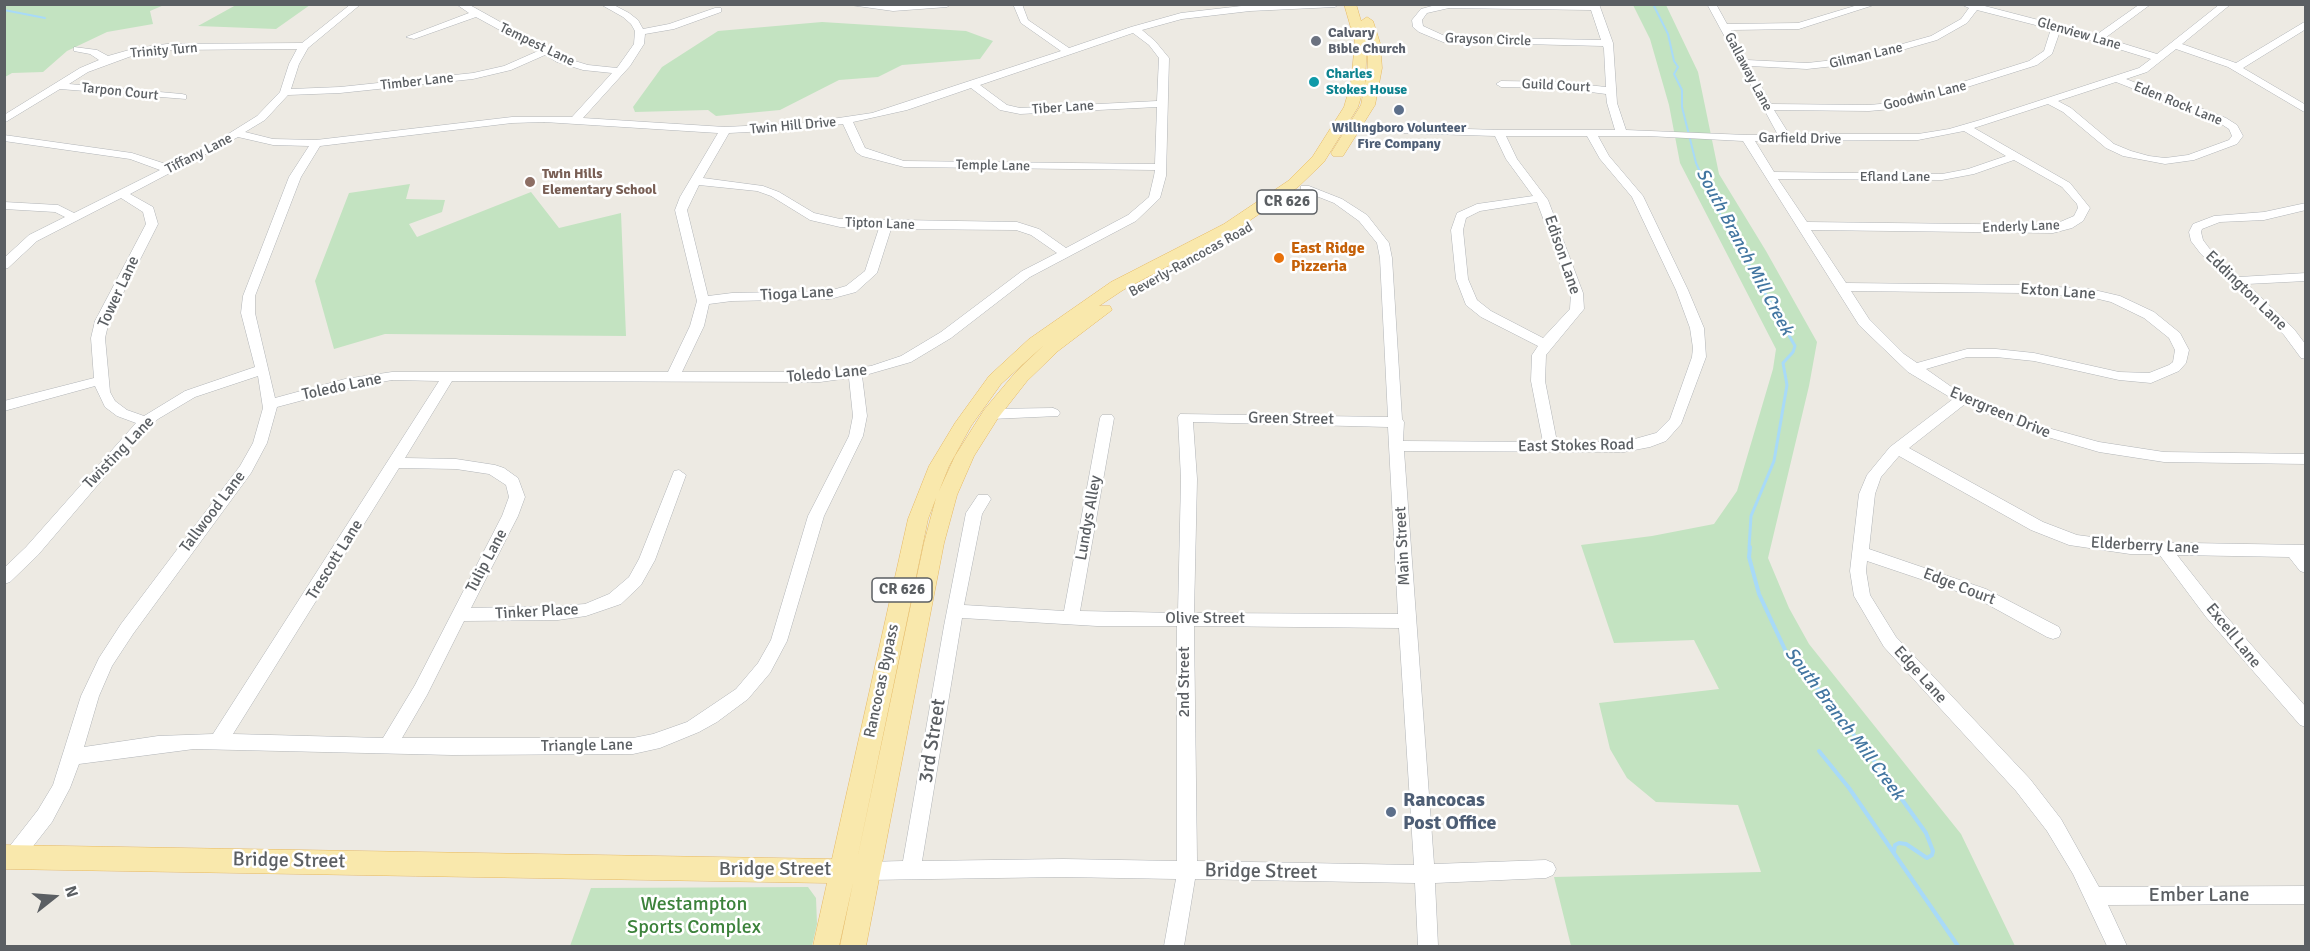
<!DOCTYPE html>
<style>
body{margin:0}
#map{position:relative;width:2310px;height:951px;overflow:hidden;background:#edeae3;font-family:Signika,sans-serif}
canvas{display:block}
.frame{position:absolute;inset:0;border:6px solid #5b5f63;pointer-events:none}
.north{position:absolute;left:24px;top:867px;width:60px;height:60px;-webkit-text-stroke:4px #fff;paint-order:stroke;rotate:73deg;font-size:16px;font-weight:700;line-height:24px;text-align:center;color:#5b5f63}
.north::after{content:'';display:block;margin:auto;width:21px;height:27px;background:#5b5f63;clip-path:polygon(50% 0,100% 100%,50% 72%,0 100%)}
</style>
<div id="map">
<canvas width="2310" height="951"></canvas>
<div class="frame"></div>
<div class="north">N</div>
</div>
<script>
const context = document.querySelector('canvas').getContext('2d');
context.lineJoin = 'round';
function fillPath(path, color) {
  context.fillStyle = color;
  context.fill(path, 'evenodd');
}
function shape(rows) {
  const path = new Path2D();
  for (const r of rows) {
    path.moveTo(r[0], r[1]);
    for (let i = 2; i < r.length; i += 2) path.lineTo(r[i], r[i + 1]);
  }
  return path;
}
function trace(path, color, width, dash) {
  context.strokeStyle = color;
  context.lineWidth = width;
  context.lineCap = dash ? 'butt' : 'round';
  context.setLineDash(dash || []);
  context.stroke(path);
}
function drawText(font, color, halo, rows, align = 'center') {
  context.font = font + ' Signika,sans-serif';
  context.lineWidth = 5;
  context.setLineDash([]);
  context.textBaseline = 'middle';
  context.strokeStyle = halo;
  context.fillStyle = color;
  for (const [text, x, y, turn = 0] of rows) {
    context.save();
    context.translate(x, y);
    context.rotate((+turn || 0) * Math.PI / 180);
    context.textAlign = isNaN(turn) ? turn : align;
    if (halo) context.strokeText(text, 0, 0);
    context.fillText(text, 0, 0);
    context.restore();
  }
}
fillPath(shape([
 [5,5,164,5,150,11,153,24,107,32,67,51,43,72,12,73,5,77],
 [236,5,236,4,310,5,276,29,198,26],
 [1633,5,1666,5,1698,72,1719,174,1766,251,1817,342,1809,386,1768,558,1789,608,1809,644,1961,834,2015,946,1571,946,1554,877,1761,872,1738,805,1656,802,1627,778,1610,749,1599,703,1719,689,1694,640,1614,643,1581,545,1652,536,1714,524,1737,491,1773,369,1776,349,1680,163,1669,105,1650,39],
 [822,22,966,31,993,41,980,59,902,65,878,77,839,80,780,110,716,116,708,110,635,112,633,107,662,67,718,31],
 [410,184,406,199,445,200,442,212,409,224,417,237,531,192,559,228,621,213,626,336,385,334,334,349,315,281,349,193],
 [808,887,816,898,817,924,812,946,570,946,591,888]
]), '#c3e3c1');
trace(shape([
 [1653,4,1668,34,1674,61,1678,67,1674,74,1682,90,1682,107,1696,163,1715,205,1734,238],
 [4,10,45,18]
]), '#a8daf8', 2);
trace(shape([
 [1733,237,1795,346,1793,352,1783,363,1787,385,1774,461,1751,516,1749,548]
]), '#a8daf8', 3);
trace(shape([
 [1750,547,1749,557,1759,594,1788,656,1818,689,1878,766,1926,833,1933,851,1932,855,1927,858,1906,844,1899,843,1895,845,1894,851],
 [1819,751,1849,788,1958,946]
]), '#a8daf8', 4);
const minor = shape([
 [351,4,361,4,308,48,299,64,291,89,340,87,473,73,504,66,538,51,476,17,414,39,406,37,469,13,456,4,468,4,565,58,588,65,617,68,634,44,635,31,631,24,623,17,600,4,612,4,629,13,638,20,643,29,669,24,715,8,721,8,721,12,674,29,645,34,644,44,630,66,583,118,725,127,805,123,872,113,1061,51,1021,23,1013,4,1022,4,1028,20,1069,48,1131,27,1181,13,1250,5,1339,4,1335,7,1250,11,1182,19,1142,30,1155,41,1169,58,1166,176,1160,198,1136,221,1030,277,951,338,911,362,862,376,867,416,863,436,824,516,787,641,770,673,748,699,717,722,699,732,660,748,633,754,452,755,194,749,79,764,70,788,52,822,20,863,13,866,6,863,6,851,38,810,53,785,81,696,99,658,121,624,240,466,253,443,263,408,258,376,195,397,158,419,137,439,38,555,10,582,4,584,4,568,26,547,136,423,117,416,105,407,95,386,4,411,4,401,94,378,91,338,95,321,146,224,143,212,121,198,37,241,8,268,4,269,4,258,29,235,65,217,55,212,4,209,4,202,58,205,74,213,160,170,130,159,4,141,4,135,132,153,169,165,217,141,257,116,280,92,289,64,297,49,167,50,137,54,88,72,69,84,182,94,186,95,186,99,60,89,4,123,4,115,80,68,99,60,90,54,74,51,74,47,97,50,108,56,136,48,167,44,302,43,351,4],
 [1133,33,1149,45,1159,58,1157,101,1020,108,1007,105,980,85,1133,33],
 [545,55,557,62,583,70,612,73,572,117,512,117,316,140,273,139,245,132,265,120,288,95,340,93,473,79,511,70,545,55],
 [971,88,1000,110,1020,114,1157,107,1155,164,904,161,865,148,853,122,907,110,971,88],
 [544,122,718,133,680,197,675,210,697,301,690,326,668,372,392,372,345,379,275,398,255,313,255,296,301,177,320,146,512,123,544,122],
 [843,124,856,152,862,156,904,167,1155,170,1154,176,1149,197,1128,215,1066,248,1039,229,1017,222,840,219,814,213,779,192,763,186,703,178,729,133,805,129,843,124],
 [238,137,273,145,309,146,289,177,243,296,241,313,255,367,185,391,144,416,127,410,115,401,110,392,105,338,109,321,158,224,153,207,130,194,238,137],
 [699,185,757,191,771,196,810,220,840,227,879,228,865,271,846,286,829,291,732,293,708,296,687,210,699,185],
 [891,229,1016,230,1031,235,1057,253,1022,271,941,332,901,356,871,366,820,372,682,372,704,326,709,304,732,301,830,299,856,292,877,273,891,229],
 [849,378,853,416,849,436,808,516,771,640,758,663,736,689,687,722,653,734,633,738,402,738,427,695,464,621,558,620,586,616,621,604,641,585,655,560,686,475,679,470,674,471,639,559,629,577,609,594,585,604,558,606,471,608,518,516,525,497,518,478,504,468,495,465,456,459,405,458,452,381,820,382,849,378],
 [392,380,439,381,213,734,158,736,84,747,99,696,112,666,133,634,251,473,267,443,277,407,345,389,392,380],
 [399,468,456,469,489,474,506,485,509,497,502,516,415,685,383,738,233,734,399,468],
 [843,4,893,5,951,4,947,7,893,11,843,4],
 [1439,4,1599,4,1613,43,1617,103,1626,130,1747,135,1778,135,1707,4,1716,4,1727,24,1798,23,1861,4,1877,4,1799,29,1731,30,1747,60,1807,63,1852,58,1931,36,1961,19,1969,8,1960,4,1977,4,2096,35,2140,4,2151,4,2105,38,2157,54,2220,4,2231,4,2182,44,2236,63,2306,21,2306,29,2243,68,2306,105,2306,113,2228,67,2176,49,2147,72,2126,79,2226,118,2237,125,2243,136,2237,144,2194,160,2165,164,2123,156,2106,148,2063,112,2048,104,1974,128,2070,183,2090,208,2083,221,2072,228,2053,233,1811,230,1846,283,2024,285,2090,289,2120,296,2154,312,2180,333,2189,350,2186,363,2179,371,2151,383,2119,380,2034,361,1996,357,1967,357,1926,369,1953,388,2037,425,2099,442,2164,452,2306,454,2306,464,2164,462,2099,452,2027,431,1965,404,1909,448,2043,522,2077,535,2130,542,2306,545,2306,573,2300,571,2289,557,2177,555,2218,607,2306,707,2306,727,2300,725,2206,617,2159,554,2130,554,2069,545,2031,530,1899,456,1881,477,1875,494,1869,549,1986,589,2059,627,2061,632,2059,637,2053,639,2047,637,1974,597,1867,561,1866,571,1870,595,1896,637,2030,779,2061,819,2099,887,2306,886,2306,904,2108,905,2127,946,2107,946,2073,874,2047,831,2016,791,1884,647,1854,596,1850,571,1859,494,1867,475,1890,447,1953,399,1908,372,1859,325,1743,141,1648,136,1598,136,1609,156,1643,196,1688,290,1704,328,1706,357,1681,424,1666,441,1650,447,1624,452,1404,451,1434,864,1546,860,1553,863,1556,869,1553,875,1546,878,1435,883,1438,946,1418,946,1415,883,1195,879,1184,946,1164,946,1176,879,1063,877,867,880,860,877,857,871,860,865,867,862,903,861,944,626,966,513,978,495,988,495,991,499,982,514,964,605,1064,611,1100,418,1102,415,1112,415,1114,418,1080,611,1178,613,1181,479,1178,417,1180,414,1388,417,1380,258,1377,243,1359,221,1334,203,1301,190,1301,186,1309,186,1342,199,1367,215,1389,243,1392,258,1402,419,1404,422,1403,441,1543,442,1531,381,1532,355,1538,346,1481,317,1466,305,1456,279,1451,230,1457,213,1477,204,1533,196,1506,159,1495,136,1339,131,1334,128,1339,125,1499,130,1615,130,1607,103,1606,94,1560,88,1501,87,1496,84,1501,81,1560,82,1606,87,1604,49,1603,46,1443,42,1419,32,1413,27,1412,20,1421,9,1439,4],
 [1449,8,1591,10,1601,40,1447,37,1423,26,1422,20,1427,13,1449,8],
 [1977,10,2051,29,2044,51,2029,61,1915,97,1891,103,1869,105,1771,104,1750,66,1807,69,1853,64,1937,40,1967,23,1977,10],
 [2060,31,2151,59,2139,68,1980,120,1949,129,1918,134,1789,134,1774,110,1869,111,1891,109,1923,101,2037,65,2052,54,2060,31],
 [2116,82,2218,122,2229,129,2232,136,2229,140,2188,155,2165,158,2149,156,2131,151,2114,144,2071,108,2058,101,2116,82],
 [1964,131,2006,156,1968,169,1942,174,1774,172,1755,141,1918,140,1964,131],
 [1506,136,1587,136,1600,159,1632,197,1676,290,1690,328,1693,348,1692,357,1670,419,1656,433,1624,442,1557,442,1545,381,1546,355,1584,309,1583,293,1548,200,1517,159,1506,136],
 [2014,160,2062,187,2077,204,2078,208,2074,216,2053,225,1807,222,1778,179,1942,180,1974,174,2014,160],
 [1537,202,1571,293,1570,309,1543,338,1491,311,1477,300,1468,279,1463,230,1466,218,1480,211,1537,202],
 [1851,291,2024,293,2090,297,2111,302,2144,318,2169,338,2175,350,2173,362,2169,365,2149,373,2119,372,2034,353,1996,349,1967,349,1917,363,1904,354,1869,319,1851,291],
 [1193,422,1388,427,1398,614,1194,613,1197,479,1193,422],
 [962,618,1097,626,1177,626,1177,861,1063,859,922,861,962,618],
 [1194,626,1399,628,1414,865,1197,861,1194,626],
 [2306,203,2306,210,2264,220,2220,222,2202,229,2201,232,2203,240,2209,248,2239,277,2306,273,2306,281,2247,284,2294,329,2306,345,2306,359,2301,358,2284,335,2201,254,2191,241,2189,232,2193,224,2214,216,2264,212,2306,203],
 [1053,408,1058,410,1060,413,1058,416,991,419,984,414,991,409,1053,408]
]);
const major = shape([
 [1344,4,1356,4,1361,21,1367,17,1373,21,1380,43,1382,68,1375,105,1343,156,1333,156,1331,153,1361,105,1368,68,1367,42,1365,83,1358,107,1324,162,1298,187,1236,230,1123,290,1099,306,1110,306,1112,310,1058,351,1027,381,998,418,974,456,957,495,944,543,866,946,840,946,853,883,839,946,813,946,827,883,4,869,4,845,832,859,908,519,929,466,955,423,989,376,1029,339,1111,282,1224,224,1288,181,1313,156,1344,107,1351,83,1355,42,1344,4],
 [1044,345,1015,373,984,410,955,456,939,491,949,466,971,426,1001,384,1044,345],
 [936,498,924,543,857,860,928,519,936,498]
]);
trace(minor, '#b1b4b7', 1);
trace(major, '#e6b963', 1);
fillPath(minor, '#fff');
fillPath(major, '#f9e8ac');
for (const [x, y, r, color] of [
 [1316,41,6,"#6b7280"],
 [1314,82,6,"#0f9aa8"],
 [1399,110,6,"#5c6f8a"],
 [530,182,6,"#8d6e63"],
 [1279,258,6,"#e8710a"],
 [1391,812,6,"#5c6f8a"]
]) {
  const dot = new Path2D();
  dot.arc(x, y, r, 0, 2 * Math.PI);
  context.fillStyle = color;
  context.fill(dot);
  trace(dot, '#fff', 2);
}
drawText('bold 14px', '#5b616d', '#fff', [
 ["Calvary",1328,33],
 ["Bible Church",1328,49]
], 'left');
drawText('14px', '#5b5f63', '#fff', [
 ["Glenview Lane",2079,34,16],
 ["Grayson Circle",1488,40,2],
 ["Tempest Lane",537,45,26],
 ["Trinity Turn",164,51,-5],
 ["Gilman Lane",1866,56,-13],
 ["Gallaway Lane",1748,72,62],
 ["Timber Lane",417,82,-6],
 ["Guild Court",1556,86,3],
 ["Tarpon Court",120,92,6],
 ["Goodwin Lane",1925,96,-14],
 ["Eden Rock Lane",2178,104,22],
 ["Tiber Lane",1063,108,-4],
 ["Twin Hill Drive",793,126,-5],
 ["Garfield Drive",1800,139,1],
 ["Tiffany Lane",199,154,-27],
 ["Temple Lane",993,166,1],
 ["Efland Lane",1895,177],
 ["Tipton Lane",880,224,2],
 ["Enderly Lane",2021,227,-2],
 ["Beverly-Rancocas Road",1191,260,-29]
]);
drawText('bold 14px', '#0d838f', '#fff', [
 ["Charles",1326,74],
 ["Stokes House",1326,90]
], 'left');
drawText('bold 14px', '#4e5e75', '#fff', [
 ["Willingboro Volunteer",1399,128],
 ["Fire Company",1399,144]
]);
drawText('bold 14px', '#785e54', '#fff', [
 ["Twin Hills",542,174],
 ["Elementary School",542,190]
], 'left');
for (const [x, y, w] of [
 [1287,202,60],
 [902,590,60]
]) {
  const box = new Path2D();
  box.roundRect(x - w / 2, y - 12, w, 24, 4.5);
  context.fillStyle = '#fff';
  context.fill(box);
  trace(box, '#5b5f63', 1.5);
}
drawText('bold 15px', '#5b5f63', null, [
 ["CR 626",1287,202],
 ["CR 626",902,590]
]);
drawText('bold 16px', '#c56008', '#fff', [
 ["East Ridge",1291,249],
 ["Pizzeria",1291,267]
], 'left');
drawText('16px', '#5b5f63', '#fff', [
 ["Edison Lane",1562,255,71],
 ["Eddington Lane",2246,291,44],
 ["Tower Lane",119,292,-65],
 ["Exton Lane",2058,292,4],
 ["Tioga Lane",797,294,-3],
 ["Toledo Lane",827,374,-5],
 ["Toledo Lane",342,387,-12],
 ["Evergreen Drive",2000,413,23],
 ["Green Street",1291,419,1],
 ["East Stokes Road",1576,446,-1],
 ["Twisting Lane",119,453,-46],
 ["Tallwood Lane",213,512,-53],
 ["Lundys Alley",1089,518,-80],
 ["Main Street",1403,546,-93],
 ["Elderberry Lane",2145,546,3],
 ["Trescott Lane",335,560,-58],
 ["Tulip Lane",487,561,-62],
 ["Edge Court",1959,587,21],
 ["Tinker Place",537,612,-3],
 ["Olive Street",1205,619],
 ["Excell Lane",2233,636,51],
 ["Edge Lane",1920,675,48],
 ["Rancocas Bypass",882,681,-78],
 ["2nd Street",1185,682,-90],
 ["Triangle Lane",587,746,-1]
]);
drawText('italic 18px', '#4376a1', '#fff', [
 ["South Branch Mill Creek",1744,252,62],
 ["South Branch Mill Creek",1844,724,53]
]);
drawText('20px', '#5b5f63', '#fff', [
 ["3rd Street",933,741,-81],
 ["Bridge Street",289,861,1],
 ["Bridge Street",775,870],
 ["Bridge Street",1261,872,1],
 ["Ember Lane",2199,896]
]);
drawText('bold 20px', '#4e5e75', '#fff', [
 ["Rancocas",1403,801],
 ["Post Office",1403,824]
], 'left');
drawText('20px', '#3c823b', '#fff', [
 ["Westampton",694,905],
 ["Sports Complex",694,928]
]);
</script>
